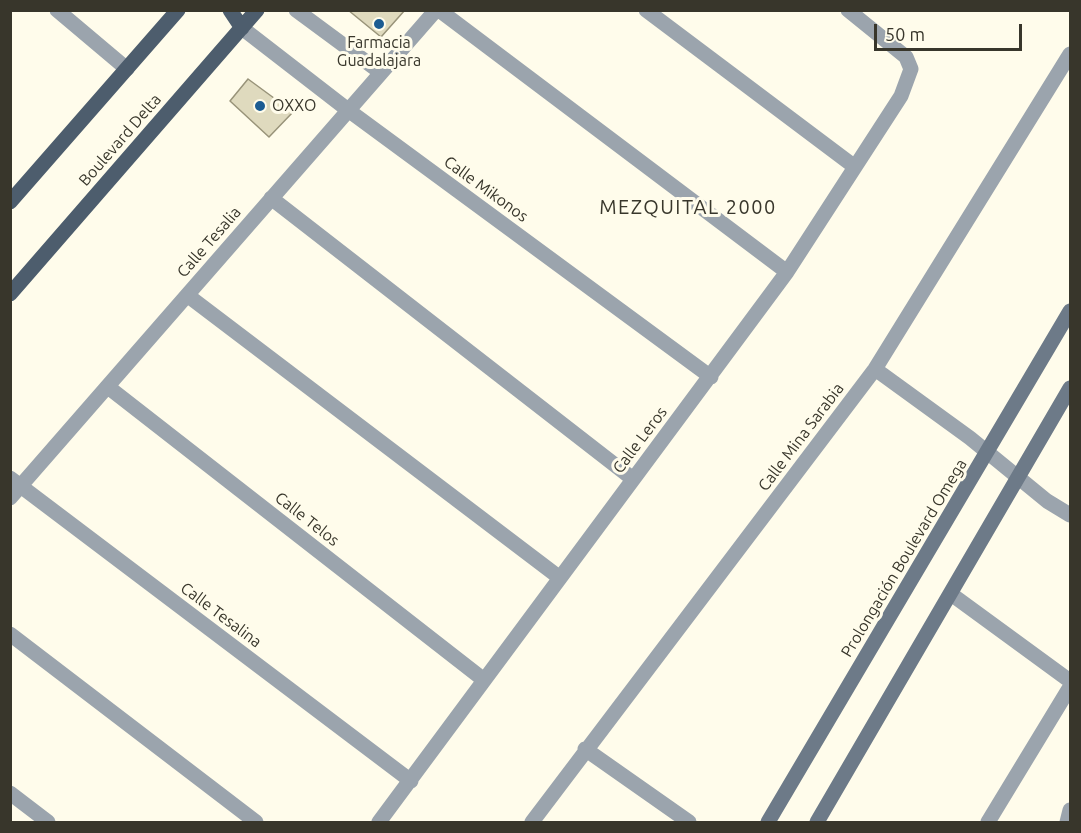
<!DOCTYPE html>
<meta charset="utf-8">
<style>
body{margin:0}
#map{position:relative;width:1081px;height:833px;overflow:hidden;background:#fffceb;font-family:Ubuntu,sans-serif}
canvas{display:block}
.frame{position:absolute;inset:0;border:12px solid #38362b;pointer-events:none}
.scale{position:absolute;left:874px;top:24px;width:148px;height:27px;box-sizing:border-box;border:3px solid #38362b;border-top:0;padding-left:8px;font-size:18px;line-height:21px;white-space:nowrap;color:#38362b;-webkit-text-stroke:4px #fffceb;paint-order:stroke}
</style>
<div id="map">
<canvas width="1081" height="833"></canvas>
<div class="frame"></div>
<div class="scale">50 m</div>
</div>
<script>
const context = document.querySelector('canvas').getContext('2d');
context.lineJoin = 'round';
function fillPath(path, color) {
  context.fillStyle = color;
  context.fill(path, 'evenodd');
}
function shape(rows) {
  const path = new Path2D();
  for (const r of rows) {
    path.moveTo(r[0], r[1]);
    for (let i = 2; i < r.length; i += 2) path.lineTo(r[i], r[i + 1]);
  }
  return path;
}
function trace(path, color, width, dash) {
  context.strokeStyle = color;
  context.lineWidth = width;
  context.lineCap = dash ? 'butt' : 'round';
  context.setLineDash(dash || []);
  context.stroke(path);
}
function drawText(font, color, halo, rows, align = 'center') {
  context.font = font + ' Ubuntu,sans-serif';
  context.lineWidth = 6;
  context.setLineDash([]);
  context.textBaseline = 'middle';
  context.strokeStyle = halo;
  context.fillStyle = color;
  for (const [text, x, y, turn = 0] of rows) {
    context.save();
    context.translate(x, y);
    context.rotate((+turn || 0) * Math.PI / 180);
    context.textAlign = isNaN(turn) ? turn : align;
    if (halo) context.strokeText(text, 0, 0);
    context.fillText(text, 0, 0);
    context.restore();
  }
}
const building = shape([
 [348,10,405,10,381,37,348,10],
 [248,79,293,112,269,137,230,101,248,79]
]);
fillPath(building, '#dfdabe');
trace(building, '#989379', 1.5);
trace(shape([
 [57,10,127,69],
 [296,10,380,72],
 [439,10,787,272],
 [646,10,855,167],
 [242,28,348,110,711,377],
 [271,198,633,479],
 [187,295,560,578],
 [875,369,970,438,1047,501,1070,515],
 [108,387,484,680],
 [10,478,411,781],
 [10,498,436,10],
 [951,594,1070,681],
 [10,634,256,822],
 [585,749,689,822],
 [10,793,48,822],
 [379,822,787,272,901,96,911,69,906,57,848,10],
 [532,822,875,369,1070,54],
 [988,822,1070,687],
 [1067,822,1070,810]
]), '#9ba4ad', 15);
trace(shape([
 [768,822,1070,311],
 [817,822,1070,388]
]), '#6d7a88', 15);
trace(shape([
 [230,10,242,28],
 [10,202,178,10],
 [10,294,257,10]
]), '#4d5d6d', 15);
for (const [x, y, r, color] of [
 [379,24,6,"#1c5c92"],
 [260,106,6,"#1c5c92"]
]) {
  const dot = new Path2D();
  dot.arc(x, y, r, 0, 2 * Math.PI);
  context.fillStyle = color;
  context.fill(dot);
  trace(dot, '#fffceb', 2);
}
drawText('16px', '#38362b', '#fffceb', [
 ["Farmacia",379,43],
 ["Guadalajara",379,61],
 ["OXXO",272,106,"left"]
]);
drawText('16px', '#38362b', '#fffceb', [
 ["Boulevard Delta",120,140,-49],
 ["Calle Mikonos",486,189,36],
 ["Calle Tesalia",209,242,-49],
 ["Calle Mina Sarabia",801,437,-53],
 ["Calle Leros",640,440,-53],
 ["Calle Telos",307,519,38],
 ["Prolongación Boulevard Omega",904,558,-59],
 ["Calle Tesalina",221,615,37]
]);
context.letterSpacing = '1.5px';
drawText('20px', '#38362b', '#fffceb', [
 ["MEZQUITAL 2000",688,207]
]);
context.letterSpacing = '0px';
</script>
